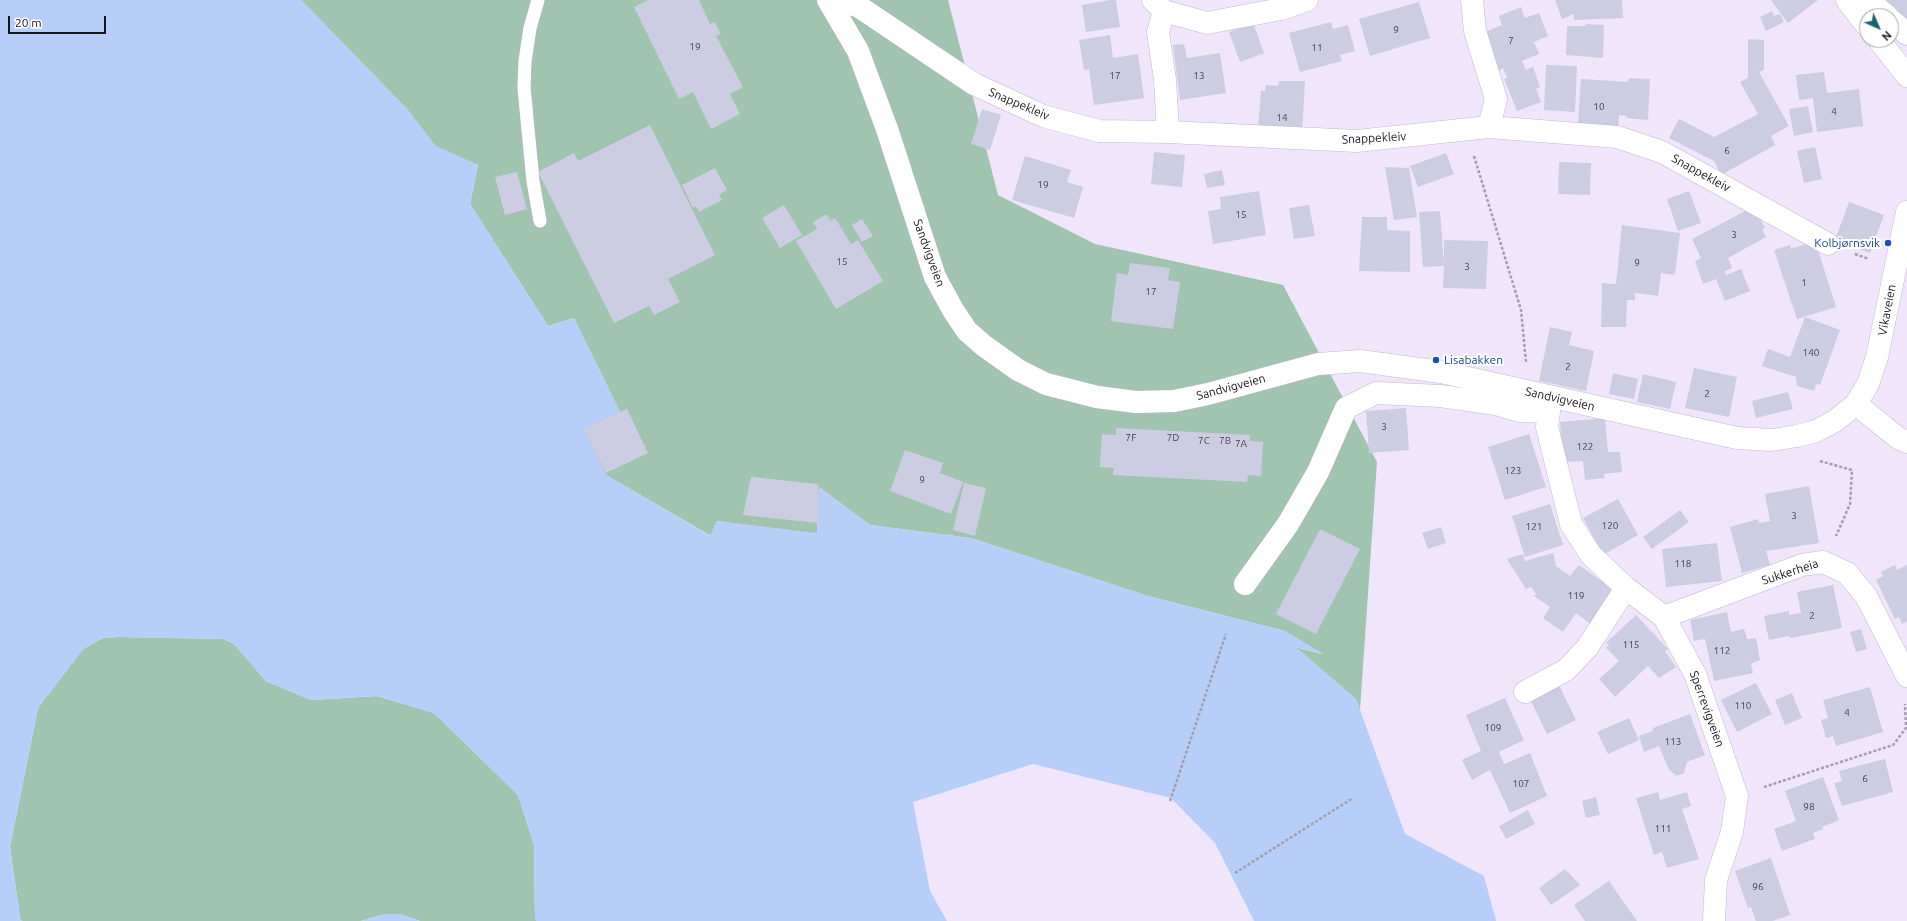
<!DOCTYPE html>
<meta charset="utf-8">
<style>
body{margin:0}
#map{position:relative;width:1907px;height:921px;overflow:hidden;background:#f0e5fb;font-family:Ubuntu,sans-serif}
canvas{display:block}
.north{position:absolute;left:1859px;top:8px;width:40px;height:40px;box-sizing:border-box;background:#fff;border:1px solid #a3a1a4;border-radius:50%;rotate:135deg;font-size:11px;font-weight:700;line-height:16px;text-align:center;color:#18141b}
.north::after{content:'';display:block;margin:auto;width:14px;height:18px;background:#17646d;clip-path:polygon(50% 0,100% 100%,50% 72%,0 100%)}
.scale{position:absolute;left:8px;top:16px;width:98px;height:18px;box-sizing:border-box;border:2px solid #18141b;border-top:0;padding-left:5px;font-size:12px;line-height:14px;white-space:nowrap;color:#18141b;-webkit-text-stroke:3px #fff;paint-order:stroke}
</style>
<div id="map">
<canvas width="1907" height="921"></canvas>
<div class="north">N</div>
<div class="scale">20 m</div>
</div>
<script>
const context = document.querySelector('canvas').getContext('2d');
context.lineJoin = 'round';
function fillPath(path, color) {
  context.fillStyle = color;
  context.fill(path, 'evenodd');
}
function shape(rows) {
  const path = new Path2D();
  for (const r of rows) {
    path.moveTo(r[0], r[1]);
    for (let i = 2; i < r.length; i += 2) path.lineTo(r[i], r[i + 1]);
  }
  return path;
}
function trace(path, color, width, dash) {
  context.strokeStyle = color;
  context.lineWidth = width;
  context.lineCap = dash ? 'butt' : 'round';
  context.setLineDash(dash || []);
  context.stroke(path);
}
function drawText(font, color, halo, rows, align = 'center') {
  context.font = font + ' Ubuntu,sans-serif';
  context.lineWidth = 4;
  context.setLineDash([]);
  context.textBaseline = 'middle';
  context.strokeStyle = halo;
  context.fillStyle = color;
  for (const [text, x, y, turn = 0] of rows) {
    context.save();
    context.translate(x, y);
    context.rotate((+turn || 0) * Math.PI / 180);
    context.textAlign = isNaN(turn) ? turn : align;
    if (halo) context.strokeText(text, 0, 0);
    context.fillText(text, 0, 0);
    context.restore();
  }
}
fillPath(shape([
 [301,0,948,0,998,195,1095,244,1283,285,1377,462,1360,710,1356,699,1295,647,1322,654,1285,631,1148,596,971,538,870,525,819,487,817,534,717,521,711,536,606,475,584,430,620,412,574,318,548,326,470,204,478,165,436,147,407,109],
 [119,637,223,639,234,644,266,681,311,700,377,696,434,713,518,795,534,845,535,918,537,921,420,921,399,914,385,914,361,921,22,921,20,918,10,847,38,708,83,649,103,638]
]), '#a0c4af');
fillPath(shape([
 [0,0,301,0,407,109,436,146,478,165,470,204,548,326,574,318,620,412,584,430,606,475,710,536,717,521,817,533,819,487,870,525,971,538,1148,596,1285,631,1324,654,1296,647,1356,699,1405,834,1484,876,1496,921,1254,921,1215,843,1171,798,1033,764,913,802,930,891,947,921,537,921,535,918,534,845,518,795,434,713,377,696,311,700,266,681,234,644,223,639,119,637,103,638,83,649,38,708,10,847,20,918,22,921,0,921],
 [385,914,399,914,420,921,361,921]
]), '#b7cef8');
fillPath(shape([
 [648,0,699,0,710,24,715,22,721,34,716,36,743,87,730,94,740,114,711,129,693,92,679,99,634,7],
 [1110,0,1116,0,1120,27,1086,32,1082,5],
 [1555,0,1622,0,1623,18,1574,20,1574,14,1562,19],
 [1771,0,1818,0,1788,23],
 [1887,0,1907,0,1907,27,1883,4],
 [1419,2,1430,38,1370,56,1359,19],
 [1521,7,1525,18,1539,13,1548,36,1534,42,1539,54,1522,61,1526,70,1533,67,1540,87,1536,89,1541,102,1517,111,1504,79,1507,78,1503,68,1498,71,1483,33,1502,25,1499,16],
 [1772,11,1774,16,1780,14,1784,22,1766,31,1760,17],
 [1331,22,1333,29,1348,25,1355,51,1340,55,1342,61,1300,72,1289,33],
 [1253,23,1264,53,1240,62,1229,32],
 [1586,24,1604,25,1603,58,1566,55,1567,26,1585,26],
 [1110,35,1113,58,1138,54,1144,98,1094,105,1089,69,1084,70,1079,40],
 [1748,39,1764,40,1764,70,1759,72,1789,126,1771,136,1775,145,1721,175,1714,161,1669,138,1679,119,1714,137,1758,114,1740,82,1748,78],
 [1184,44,1187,58,1220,53,1226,93,1180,100,1173,45],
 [1546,65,1577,66,1575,112,1544,110],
 [1824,72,1827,93,1859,89,1863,126,1817,132,1813,98,1799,100,1796,75],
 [1629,78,1650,79,1648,120,1626,118,1627,116,1619,115,1618,127,1578,124,1581,79,1628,82],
 [1279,81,1305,81,1302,133,1258,129,1261,91,1265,91,1266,85,1278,86],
 [1808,106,1813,132,1794,136,1789,109],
 [982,109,1001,115,990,150,971,144],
 [650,125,715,255,668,279,680,302,654,315,649,306,614,323,538,172,574,153,578,161],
 [1815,147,1822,179,1804,183,1797,151],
 [1154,152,1185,155,1182,187,1151,184],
 [1446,153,1454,174,1418,187,1410,166],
 [1025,156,1071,170,1067,182,1083,187,1074,218,1012,200],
 [1559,162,1591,163,1590,195,1558,194],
 [1385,167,1409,168,1417,217,1394,220],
 [715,168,727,190,719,195,722,200,699,212,696,206,693,208,682,185],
 [1222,170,1225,185,1207,188,1204,174],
 [517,172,527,209,505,215,495,177],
 [1259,191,1266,235,1213,244,1208,211,1221,209,1220,197],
 [1689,191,1701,223,1678,231,1667,199],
 [1849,202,1884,215,1870,253,1835,240],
 [784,205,802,235,780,248,762,218],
 [1309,205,1315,236,1294,239,1289,208],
 [1751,208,1758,214,1765,228,1762,229,1766,237,1728,258,1732,268,1725,271,1726,275,1741,269,1750,291,1725,301,1716,279,1703,284,1695,261,1701,258,1692,239],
 [1440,211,1444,265,1444,240,1488,241,1486,289,1443,288,1444,266,1423,267,1419,212],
 [827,214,830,221,835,218,851,244,858,240,883,281,836,309,796,241,817,229,813,222],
 [1362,217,1387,217,1387,230,1410,231,1410,272,1359,271],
 [862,219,873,236,862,242,852,225],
 [1622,225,1680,233,1675,275,1661,273,1658,296,1635,293,1635,300,1627,300,1626,327,1601,327,1602,283,1616,284],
 [1812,242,1815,251,1818,250,1836,307,1797,319,1774,250,1790,245,1791,249],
 [1130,263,1170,268,1168,280,1180,282,1173,329,1111,321,1117,273,1128,275],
 [1805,317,1840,330,1820,385,1816,384,1814,391,1797,386,1796,377,1762,366,1768,349,1790,357],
 [1550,327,1572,332,1569,345,1594,351,1586,391,1539,381],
 [1694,368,1737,377,1729,417,1685,408],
 [1613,373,1638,379,1634,399,1609,394],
 [1643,374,1676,382,1670,409,1637,402],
 [1788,392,1793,409,1756,418,1752,401],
 [1406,408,1409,450,1369,453,1366,411],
 [627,409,648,453,606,473,584,429],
 [1605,418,1608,452,1620,452,1622,472,1604,474,1605,478,1585,480,1583,461,1563,462,1560,422],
 [1116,428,1250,435,1250,441,1263,442,1261,476,1248,475,1247,482,1113,475,1114,468,1100,467,1102,434,1116,435],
 [1529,434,1546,487,1505,500,1488,447],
 [905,450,943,463,940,473,963,482,951,514,890,491],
 [751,477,818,484,818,523,743,515],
 [964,483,986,488,975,536,953,530],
 [1809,486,1819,543,1766,551,1770,565,1742,573,1730,527,1758,519,1759,523,1770,521,1765,494],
 [1618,499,1638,535,1603,555,1583,518],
 [1550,504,1563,545,1525,557,1512,516],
 [1680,510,1689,522,1652,549,1643,537],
 [1441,527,1446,543,1428,549,1422,533],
 [1320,529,1360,549,1316,634,1276,614],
 [1717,543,1722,581,1666,587,1662,549],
 [1553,553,1556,566,1570,576,1579,565,1617,592,1593,626,1576,613,1563,632,1543,618,1550,607,1534,596,1536,594,1531,587,1526,589,1507,559,1523,554,1525,561],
 [1895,565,1897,570,1907,565,1907,621,1902,624,1899,617,1895,619,1876,580,1883,576,1881,572],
 [1833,585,1842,628,1791,638,1788,636,1769,640,1764,616,1789,611,1789,615,1801,613,1797,592],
 [1727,612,1731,632,1744,629,1747,639,1756,638,1760,660,1751,664,1753,673,1714,681,1705,639,1694,641,1690,620],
 [1636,615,1668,649,1665,651,1676,667,1659,678,1648,666,1615,697,1599,679,1619,661,1606,648,1609,645,1606,643],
 [1861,629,1867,649,1856,652,1850,632],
 [1558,683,1576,720,1547,734,1529,697],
 [1756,683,1772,714,1737,732,1721,700],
 [1870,687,1883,732,1836,746,1833,736,1826,738,1821,720,1828,718,1823,700],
 [1792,693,1802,718,1785,725,1775,700],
 [1505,698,1524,740,1499,752,1504,764,1530,753,1547,796,1510,813,1490,770,1472,780,1462,760,1481,751,1466,715],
 [1690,714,1705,755,1687,762,1684,773,1677,776,1669,770,1659,746,1644,752,1639,736,1653,731,1653,728],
 [1629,718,1639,740,1608,754,1597,732],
 [1885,759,1893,792,1842,806,1834,783,1842,781,1839,771],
 [1823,777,1839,820,1822,827,1823,829,1813,833,1815,839,1782,851,1774,829,1796,821,1785,791],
 [1658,792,1660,800,1687,792,1691,806,1682,809,1699,859,1667,868,1662,852,1654,855,1636,798],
 [1596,797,1600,815,1586,818,1582,801],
 [1528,810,1535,824,1506,839,1499,826],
 [1771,858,1790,915,1773,921,1756,921,1751,907,1748,908,1735,871],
 [1565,869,1580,885,1551,905,1539,888],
 [1609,881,1637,921,1585,921,1574,905]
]), '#cccde3');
const lane = shape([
 [538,0,530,28,525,61,524,88,533,181,540,221]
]);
const street = shape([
 [830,0,858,6,974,84,1043,116,1099,131,1168,132,1357,141,1489,127,1617,137,1662,152,1828,244],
 [1153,0,1164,11,1207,23,1281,9,1307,0],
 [1472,0,1475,31,1496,99,1489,127],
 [1868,0,1887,16],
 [1164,11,1158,32,1165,80,1168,132],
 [1891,20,1907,34],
 [1551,397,1547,427,1571,524,1591,555,1626,588,1664,617,1695,674,1737,796,1732,832,1716,880,1714,921],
 [1856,404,1898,438,1907,442],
 [1245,584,1288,524,1318,472,1346,408,1376,393,1440,396,1496,404,1519,411,1549,412],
 [1664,617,1802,565,1823,562,1847,573,1866,596,1907,676],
 [1525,692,1566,670,1587,648,1626,588]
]);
const secondary = shape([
 [828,0,858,51,887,129,935,277,953,310,967,331,983,345,1018,370,1046,384,1097,397,1136,402,1174,401,1208,394,1318,364,1360,361,1441,372,1737,438,1772,440,1797,436,1816,431,1835,421,1856,404,1868,384,1877,357,1907,212],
 [1847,0,1867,26],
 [1879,40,1907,76]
]);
trace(lane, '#c3b8cd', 14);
trace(street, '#c3b8cd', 23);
trace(secondary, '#c3b8cd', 23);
trace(shape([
 [1474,156,1521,310,1526,362],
 [1855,254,1869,259],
 [1820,461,1852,470,1850,504,1836,536],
 [1764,787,1893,745,1906,728,1905,704],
 [1170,801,1226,634],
 [1235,873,1353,798]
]), '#a59cad', 2.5, [3, 2]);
trace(lane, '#fff', 13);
trace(street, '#fff', 22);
trace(secondary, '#fff', 22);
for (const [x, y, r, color] of [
 [1888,243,4,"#1a4fb4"],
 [1436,360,4,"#1a4fb4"]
]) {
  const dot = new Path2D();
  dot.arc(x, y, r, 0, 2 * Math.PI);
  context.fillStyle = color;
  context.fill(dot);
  trace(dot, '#fff', 1.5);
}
drawText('10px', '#45424d', null, [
 ["9",1396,30],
 ["7",1511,41],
 ["19",695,47],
 ["11",1317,48],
 ["17",1115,76],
 ["13",1199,76],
 ["10",1599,107],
 ["4",1834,112],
 ["14",1282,118],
 ["6",1727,151],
 ["19",1043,185],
 ["15",1241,215],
 ["3",1734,235],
 ["15",842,262],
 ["9",1637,263],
 ["3",1467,267],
 ["1",1804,283],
 ["17",1151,292],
 ["140",1811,353],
 ["2",1568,367],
 ["2",1707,394],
 ["3",1384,427],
 ["7F",1131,438],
 ["7D",1173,438],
 ["7C",1204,441],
 ["7B",1225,441],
 ["7A",1241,444],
 ["122",1585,447],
 ["123",1513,471],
 ["9",922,480],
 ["3",1794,516],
 ["120",1610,526],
 ["121",1534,527],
 ["118",1683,564],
 ["119",1576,596],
 ["2",1812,616],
 ["115",1631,645],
 ["112",1722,651],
 ["110",1743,706],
 ["4",1847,713],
 ["109",1493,728],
 ["113",1673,742],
 ["6",1865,779],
 ["107",1521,784],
 ["98",1809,807],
 ["111",1663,829],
 ["96",1758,887]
]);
drawText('12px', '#18141b', '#fff', [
 ["Snappekleiv",1019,104,23],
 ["Snappekleiv",1374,138,-3],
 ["Snappekleiv",1701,173,29],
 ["Sandvigveien",929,253,70],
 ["Vikaveien",1887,310,-79],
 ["Sandvigveien",1231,387,-15],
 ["Sandvigveien",1560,399,13],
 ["Sukkerheia",1790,572,-18],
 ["Sperrevigveien",1707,709,70]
]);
drawText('12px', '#164399', '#fff', [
 ["Kolbjørnsvik",1880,243],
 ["Lisabakken",1444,360,"left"]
], 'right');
</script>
